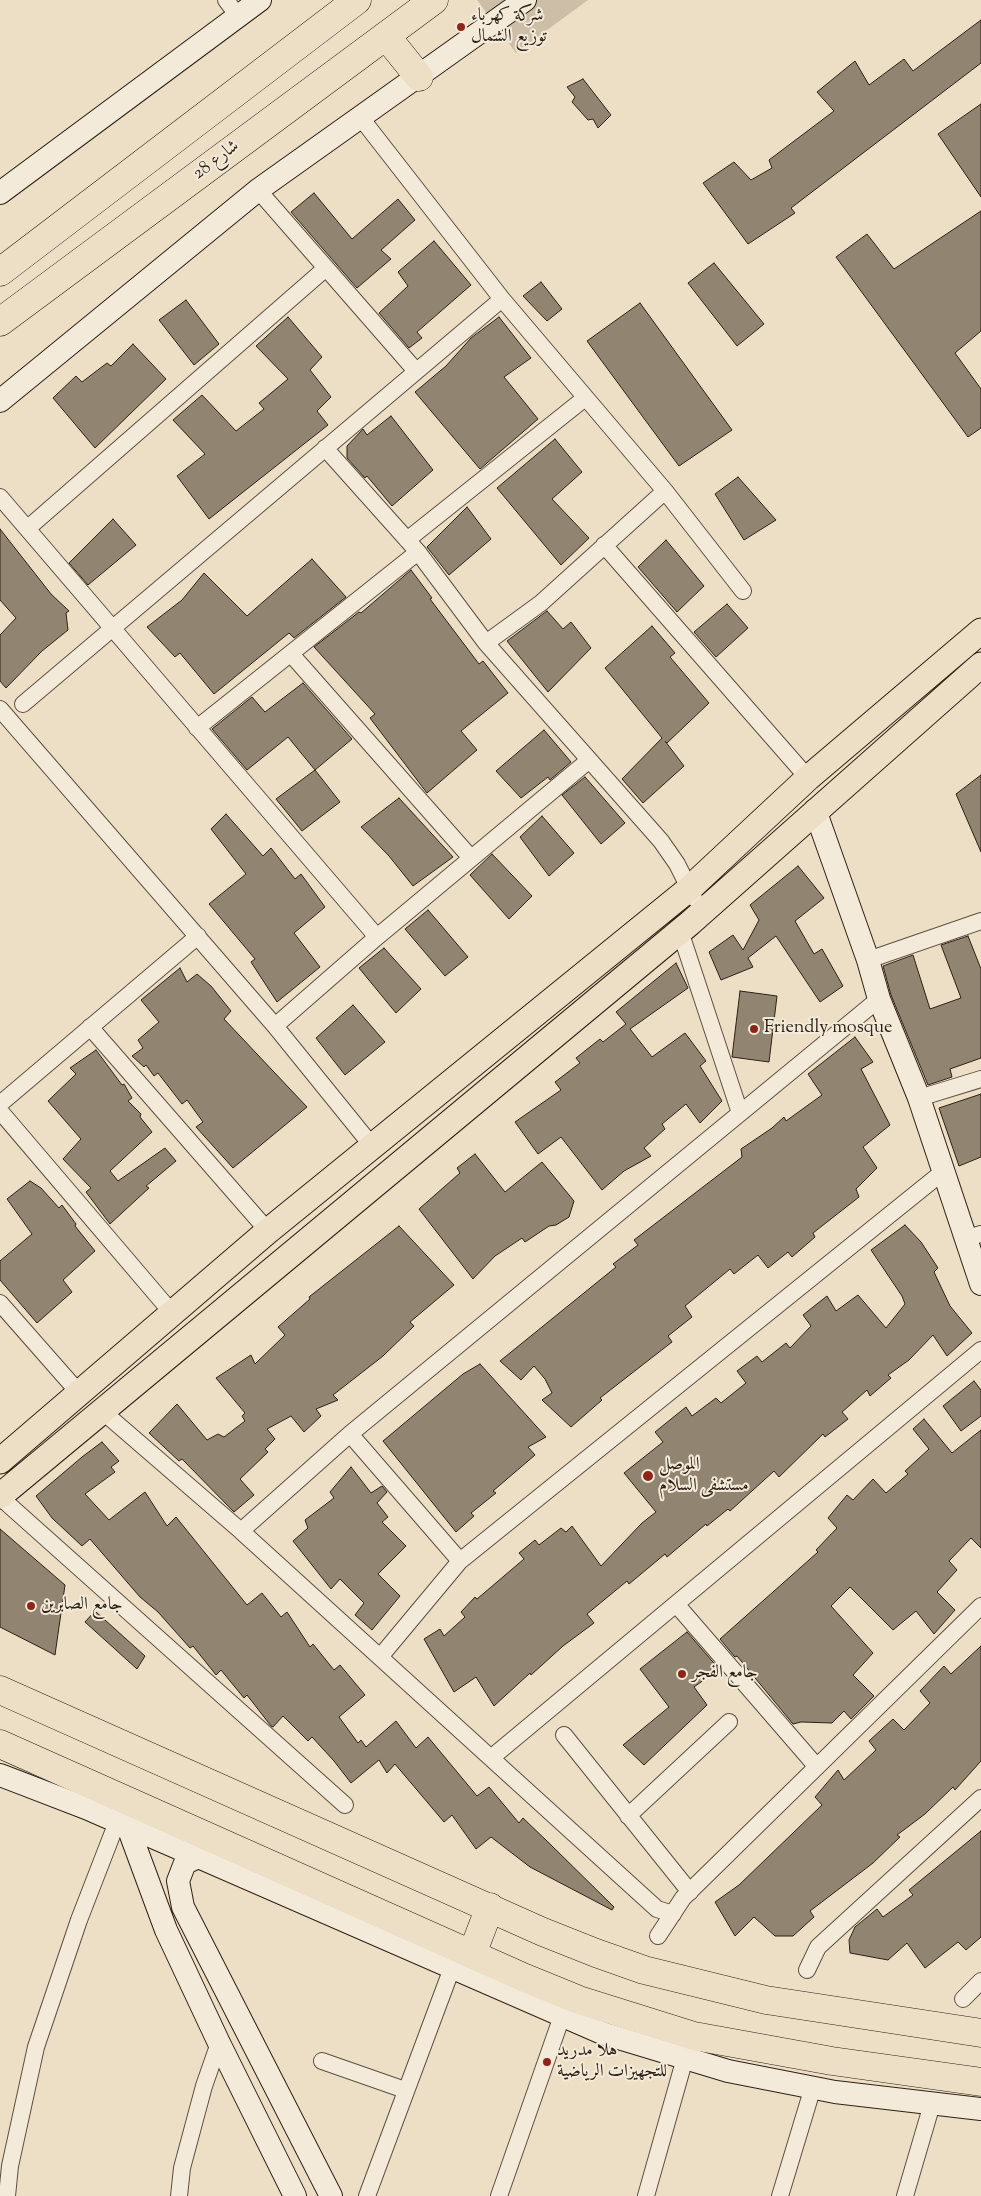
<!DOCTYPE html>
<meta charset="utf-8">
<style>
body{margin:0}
canvas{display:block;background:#eddfc5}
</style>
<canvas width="981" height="2196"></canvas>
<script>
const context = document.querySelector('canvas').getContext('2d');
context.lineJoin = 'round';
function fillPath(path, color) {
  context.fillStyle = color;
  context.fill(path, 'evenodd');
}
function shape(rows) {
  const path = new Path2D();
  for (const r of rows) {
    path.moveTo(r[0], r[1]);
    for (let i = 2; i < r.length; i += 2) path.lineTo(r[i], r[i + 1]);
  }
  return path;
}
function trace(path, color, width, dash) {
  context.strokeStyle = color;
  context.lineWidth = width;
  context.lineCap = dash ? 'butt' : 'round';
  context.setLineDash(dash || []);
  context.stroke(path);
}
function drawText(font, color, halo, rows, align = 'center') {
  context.font = font + ' "Sorts Mill Goudy",Amiri,serif';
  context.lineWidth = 4;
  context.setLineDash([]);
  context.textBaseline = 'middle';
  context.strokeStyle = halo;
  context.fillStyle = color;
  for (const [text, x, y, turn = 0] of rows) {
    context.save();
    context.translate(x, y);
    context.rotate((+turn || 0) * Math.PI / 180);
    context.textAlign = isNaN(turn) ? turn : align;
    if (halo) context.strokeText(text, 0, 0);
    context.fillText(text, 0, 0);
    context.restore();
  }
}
fillPath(shape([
 [477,0,588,0,516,53]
]), '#cdbfa7');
const building = shape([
 [981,20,981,63,791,208,795,213,748,244,703,183,734,162,751,180,772,168,769,160,834,111,817,92,855,61,869,85,904,59,913,71,981,20],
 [583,79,611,115,598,128,593,119,588,120,572,102,575,97,567,87,583,79],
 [981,104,981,197,938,134,981,104],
 [314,193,352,239,398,199,415,220,381,250,391,259,357,288,291,212,314,193],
 [981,211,981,331,955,353,981,389,981,428,968,437,836,257,867,234,894,269,981,211],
 [434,241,471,285,417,332,422,338,409,348,379,313,408,286,398,272,434,241],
 [714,263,764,324,737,346,688,283,714,263],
 [541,282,562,309,547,321,523,296,541,282],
 [186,300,219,344,194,365,159,320,186,300],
 [640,303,732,430,679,466,587,341,640,303],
 [288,317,322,357,310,370,331,397,317,411,328,425,209,519,177,476,205,454,173,420,202,395,236,431,264,409,259,403,288,379,256,346,288,317],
 [499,317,531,358,504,377,538,419,480,469,415,392,446,366,471,338,499,317],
 [133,344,166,379,95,448,53,398,76,376,82,382,107,363,111,366,133,344],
 [391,416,433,470,392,506,367,476,365,478,347,458,347,446,363,429,367,435,391,416],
 [555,439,582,472,552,499,589,538,561,565,497,488,555,439],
 [738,477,776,520,744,540,715,494,738,477],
 [467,507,491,539,449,575,427,547,467,507],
 [113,519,136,545,88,585,69,563,113,519],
 [0,529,51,594,69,611,66,613,68,630,42,651,6,688,0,681,0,635,16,618,0,600,0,529],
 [666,540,704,586,677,612,638,567,666,540],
 [312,559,346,597,294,638,289,633,214,694,180,653,175,657,147,627,182,600,204,573,247,616,312,559],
 [411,570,432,598,430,599,479,664,483,661,508,693,461,731,477,750,427,793,370,718,375,714,314,647,359,612,361,613,411,570],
 [727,604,748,628,716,657,694,632,727,604],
 [547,611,563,629,571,622,591,648,548,692,507,641,547,611],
 [652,626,675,653,670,657,709,703,667,743,665,741,684,766,643,803,622,779,662,738,605,668,652,626],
 [303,683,352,739,315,770,288,737,247,770,212,729,252,697,265,712,303,683],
 [544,730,571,762,550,780,548,777,521,798,496,771,544,730],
 [315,770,340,802,302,831,276,799,315,770],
 [981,775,981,852,956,794,981,775],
 [585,777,625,823,601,844,562,795,585,777],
 [399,798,453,857,413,886,389,856,361,827,399,798],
 [226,814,263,856,271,848,295,879,301,874,325,907,294,933,320,967,277,1002,251,962,255,959,209,904,246,874,211,829,226,814],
 [542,816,574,853,549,876,520,837,542,816],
 [492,854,532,896,509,919,470,875,492,854],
 [798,866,824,898,795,921,814,954,822,949,843,986,820,1002,776,936,748,958,753,967,721,980,709,952,733,935,743,950,759,920,750,905,798,866],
 [428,910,468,957,445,976,405,929,428,910],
 [968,936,981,969,981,1058,950,1069,952,1077,928,1085,891,995,883,966,913,955,930,1009,961,998,941,945,968,936],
 [384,948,421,989,396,1013,359,968,384,948],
 [676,963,688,988,630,1029,652,1057,685,1033,706,1061,700,1066,722,1101,700,1123,686,1104,662,1124,665,1129,644,1148,651,1156,624,1171,602,1190,561,1137,538,1154,515,1122,561,1090,555,1082,580,1063,576,1058,600,1039,603,1042,626,1024,616,1012,676,963],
 [180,968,187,982,197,974,211,986,231,1011,224,1019,307,1107,233,1168,196,1127,203,1122,187,1100,182,1104,158,1073,154,1076,146,1065,144,1067,132,1056,143,1048,138,1040,159,1022,141,1000,180,968],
 [740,991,777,996,769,1062,732,1057,740,991],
 [353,1005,385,1042,345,1075,316,1038,353,1005],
 [855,1037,873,1062,861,1069,890,1125,863,1147,877,1168,856,1189,859,1197,813,1233,815,1237,792,1257,788,1252,768,1268,758,1255,734,1274,730,1269,685,1306,692,1317,668,1336,672,1342,600,1398,602,1400,571,1427,542,1400,552,1393,545,1379,534,1366,521,1380,500,1361,616,1267,613,1264,638,1245,634,1240,742,1157,741,1149,772,1128,784,1117,786,1121,822,1095,808,1074,855,1037],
 [96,1050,122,1085,124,1084,132,1098,128,1101,141,1114,140,1117,152,1132,110,1171,118,1181,165,1148,176,1161,146,1186,149,1188,110,1224,86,1192,91,1188,63,1159,81,1139,48,1101,76,1074,70,1068,96,1050],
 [981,1094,981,1157,959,1166,939,1108,981,1094],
 [475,1154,505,1192,542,1162,574,1201,569,1217,556,1225,549,1226,525,1242,522,1238,495,1256,473,1279,419,1209,460,1173,457,1168,475,1154],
 [30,1181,41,1188,59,1208,62,1205,76,1224,75,1226,95,1251,63,1280,72,1292,37,1323,0,1280,0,1261,32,1234,7,1199,30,1181],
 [905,1225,921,1242,938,1268,934,1272,950,1306,972,1333,947,1356,933,1335,909,1360,888,1375,891,1378,870,1396,867,1390,842,1412,848,1419,825,1437,823,1434,779,1477,774,1471,730,1511,728,1509,707,1526,706,1524,667,1557,665,1554,629,1584,627,1581,587,1614,594,1623,563,1646,531,1675,530,1673,494,1706,476,1677,454,1692,424,1639,440,1629,444,1636,465,1617,461,1612,475,1597,477,1599,524,1559,519,1553,535,1540,539,1545,561,1528,566,1532,572,1526,601,1566,642,1523,656,1512,624,1473,663,1442,655,1432,686,1407,692,1416,716,1398,721,1403,746,1383,737,1371,757,1356,762,1362,786,1343,790,1348,811,1326,803,1315,827,1296,836,1311,858,1295,886,1328,905,1304,902,1296,871,1250,905,1225],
 [399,1226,454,1285,410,1322,414,1326,383,1356,333,1395,338,1400,316,1409,321,1416,304,1432,291,1416,267,1429,275,1439,265,1449,268,1452,240,1479,254,1495,234,1512,182,1459,179,1461,149,1433,177,1404,207,1440,218,1434,224,1437,245,1421,242,1416,245,1413,216,1378,251,1355,255,1364,285,1335,278,1327,310,1299,309,1297,399,1226],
 [480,1364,546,1437,528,1447,535,1455,493,1491,496,1493,471,1513,474,1516,456,1532,383,1441,463,1374,480,1364],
 [974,1381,981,1390,981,1416,961,1431,943,1406,974,1381],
 [924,1419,952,1453,981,1430,981,1548,971,1538,949,1561,957,1570,937,1592,955,1610,934,1634,916,1611,893,1630,850,1587,831,1606,873,1653,853,1675,874,1696,851,1719,844,1711,832,1723,801,1722,793,1724,737,1656,735,1657,720,1639,818,1552,816,1550,837,1528,828,1518,847,1495,853,1500,873,1479,886,1493,908,1474,905,1471,929,1449,913,1429,924,1419],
 [102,1442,119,1461,111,1467,115,1472,85,1494,109,1520,145,1492,167,1526,176,1517,247,1605,262,1593,281,1617,287,1612,310,1647,313,1644,334,1670,340,1665,365,1695,339,1717,358,1743,361,1740,366,1747,396,1721,416,1748,428,1737,477,1796,489,1787,519,1823,523,1818,549,1843,614,1907,612,1910,530,1867,491,1837,476,1849,452,1815,444,1822,395,1764,387,1773,379,1760,351,1783,334,1761,312,1737,308,1741,283,1716,273,1727,271,1726,247,1695,244,1698,221,1670,216,1675,193,1646,190,1648,158,1612,140,1597,90,1539,82,1546,52,1518,36,1496,82,1457,102,1442],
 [351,1467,371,1493,382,1486,387,1492,377,1503,388,1517,382,1522,406,1546,378,1574,400,1596,372,1630,355,1615,364,1603,340,1579,331,1589,293,1541,308,1528,305,1520,334,1498,330,1492,351,1467],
 [0,1529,65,1585,55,1655,0,1627,0,1529],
 [95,1611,145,1656,137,1669,85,1622,95,1611],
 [687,1632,719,1669,694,1687,707,1705,644,1765,623,1745,669,1707,640,1669,687,1632],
 [981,1646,981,1761,955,1790,953,1787,925,1814,897,1835,900,1837,873,1863,810,1911,814,1917,793,1936,775,1936,754,1917,735,1936,715,1902,739,1885,822,1805,815,1797,838,1770,844,1780,876,1750,869,1741,893,1719,904,1730,930,1703,920,1691,944,1666,951,1674,981,1646],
 [981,1831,981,1937,966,1950,958,1942,925,1968,907,1943,888,1960,850,1953,849,1940,855,1927,877,1909,883,1917,913,1895,909,1890,981,1831]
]);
fillPath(building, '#918471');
trace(building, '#2e2115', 1);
const street = shape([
 [226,0,238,16],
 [361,118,502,299,665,491,743,591],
 [258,190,416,371],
 [325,448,418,552,486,643,661,841,677,864,694,898],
 [0,497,377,937],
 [28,528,326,268],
 [407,540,585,398],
 [604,545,808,778],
 [486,643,541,603,665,491],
 [291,654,471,858],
 [23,704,502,299],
 [0,709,275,1026,373,1147],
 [197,728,418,552],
 [680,931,740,1113],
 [868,960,981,921],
 [275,1026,377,937,588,761],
 [90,1027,268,1231],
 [919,1098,981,1079],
 [0,1104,198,936],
 [0,1111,173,1314],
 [967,1238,981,1234],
 [0,1303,80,1394],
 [101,1410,241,1531,657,1909,673,1914],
 [350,1434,460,1561],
 [0,1497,345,1805],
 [241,1531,350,1434,879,999],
 [676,1604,817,1767],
 [380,1657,460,1561,944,1171],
 [564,1735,690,1892],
 [491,1758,981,1350],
 [628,1816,729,1722],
 [658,1936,683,1898,981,1606],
 [807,1970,818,1947,981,1798],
 [963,1999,981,1981],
 [322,2061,405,2090],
 [7,2196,10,2166,36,2047,79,1920,117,1822],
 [179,2196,182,2168,204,2086,219,2043],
 [367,2196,452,1968],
 [499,2196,562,2016],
 [646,2196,685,2058],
 [780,2196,813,2087],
 [905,2196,932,2104]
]);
const secondary = shape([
 [0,193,260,0],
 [0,401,258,190,525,0],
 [815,810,868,960,879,999,919,1098,981,1284],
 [0,1775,86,1808,602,2033,728,2071,835,2092,981,2109],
 [125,1819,166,1930,219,2043,295,2196],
 [210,1857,198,1857,185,1863,178,1881,183,1907,331,2196]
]);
const primary = shape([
 [0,1461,268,1231,689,889,808,778,981,631],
 [0,1496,690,923,981,665]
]);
const highway = shape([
 [386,36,419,77],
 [0,272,357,0],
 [0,322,434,0],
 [0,1690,543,1932,596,1953,644,1970,766,2000,981,2033],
 [0,1744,525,1978,579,2000,694,2036,832,2061,981,2082],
 [472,1954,490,1907]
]);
trace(street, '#5e5041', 18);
trace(secondary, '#2e2115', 24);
trace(primary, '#2e2115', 27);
trace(highway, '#2e2115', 29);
trace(street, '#f3ead9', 16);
trace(secondary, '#f3ead9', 22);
trace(primary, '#eddfc5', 25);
trace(highway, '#eddfc5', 28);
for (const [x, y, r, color] of [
 [461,27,5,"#8f2418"],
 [754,1029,5,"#8f2418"],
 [648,1476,6,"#8f2418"],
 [31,1606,5,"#8f2418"],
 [682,1674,5,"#8f2418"],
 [547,2062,5,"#8f2418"]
]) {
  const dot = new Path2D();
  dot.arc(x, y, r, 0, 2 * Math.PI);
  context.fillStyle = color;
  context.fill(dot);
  trace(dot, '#f3ead9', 2);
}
drawText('18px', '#2e2115', '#f3ead9', [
 ["شركة كهرباء",471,17],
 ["توزيع الشمال",471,38],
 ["Friendly mosque",764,1029],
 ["الموصل",659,1466],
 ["مستشفى السلام",659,1487],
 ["جامع الصابرين",41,1606],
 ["جامع الفجر",692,1674],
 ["هلا مدريد",557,2052],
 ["للتجهيزات الرياضية",557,2073]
], 'left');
drawText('18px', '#2e2115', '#f3ead9', [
 ["شارع 28",217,161,-37]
]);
</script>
